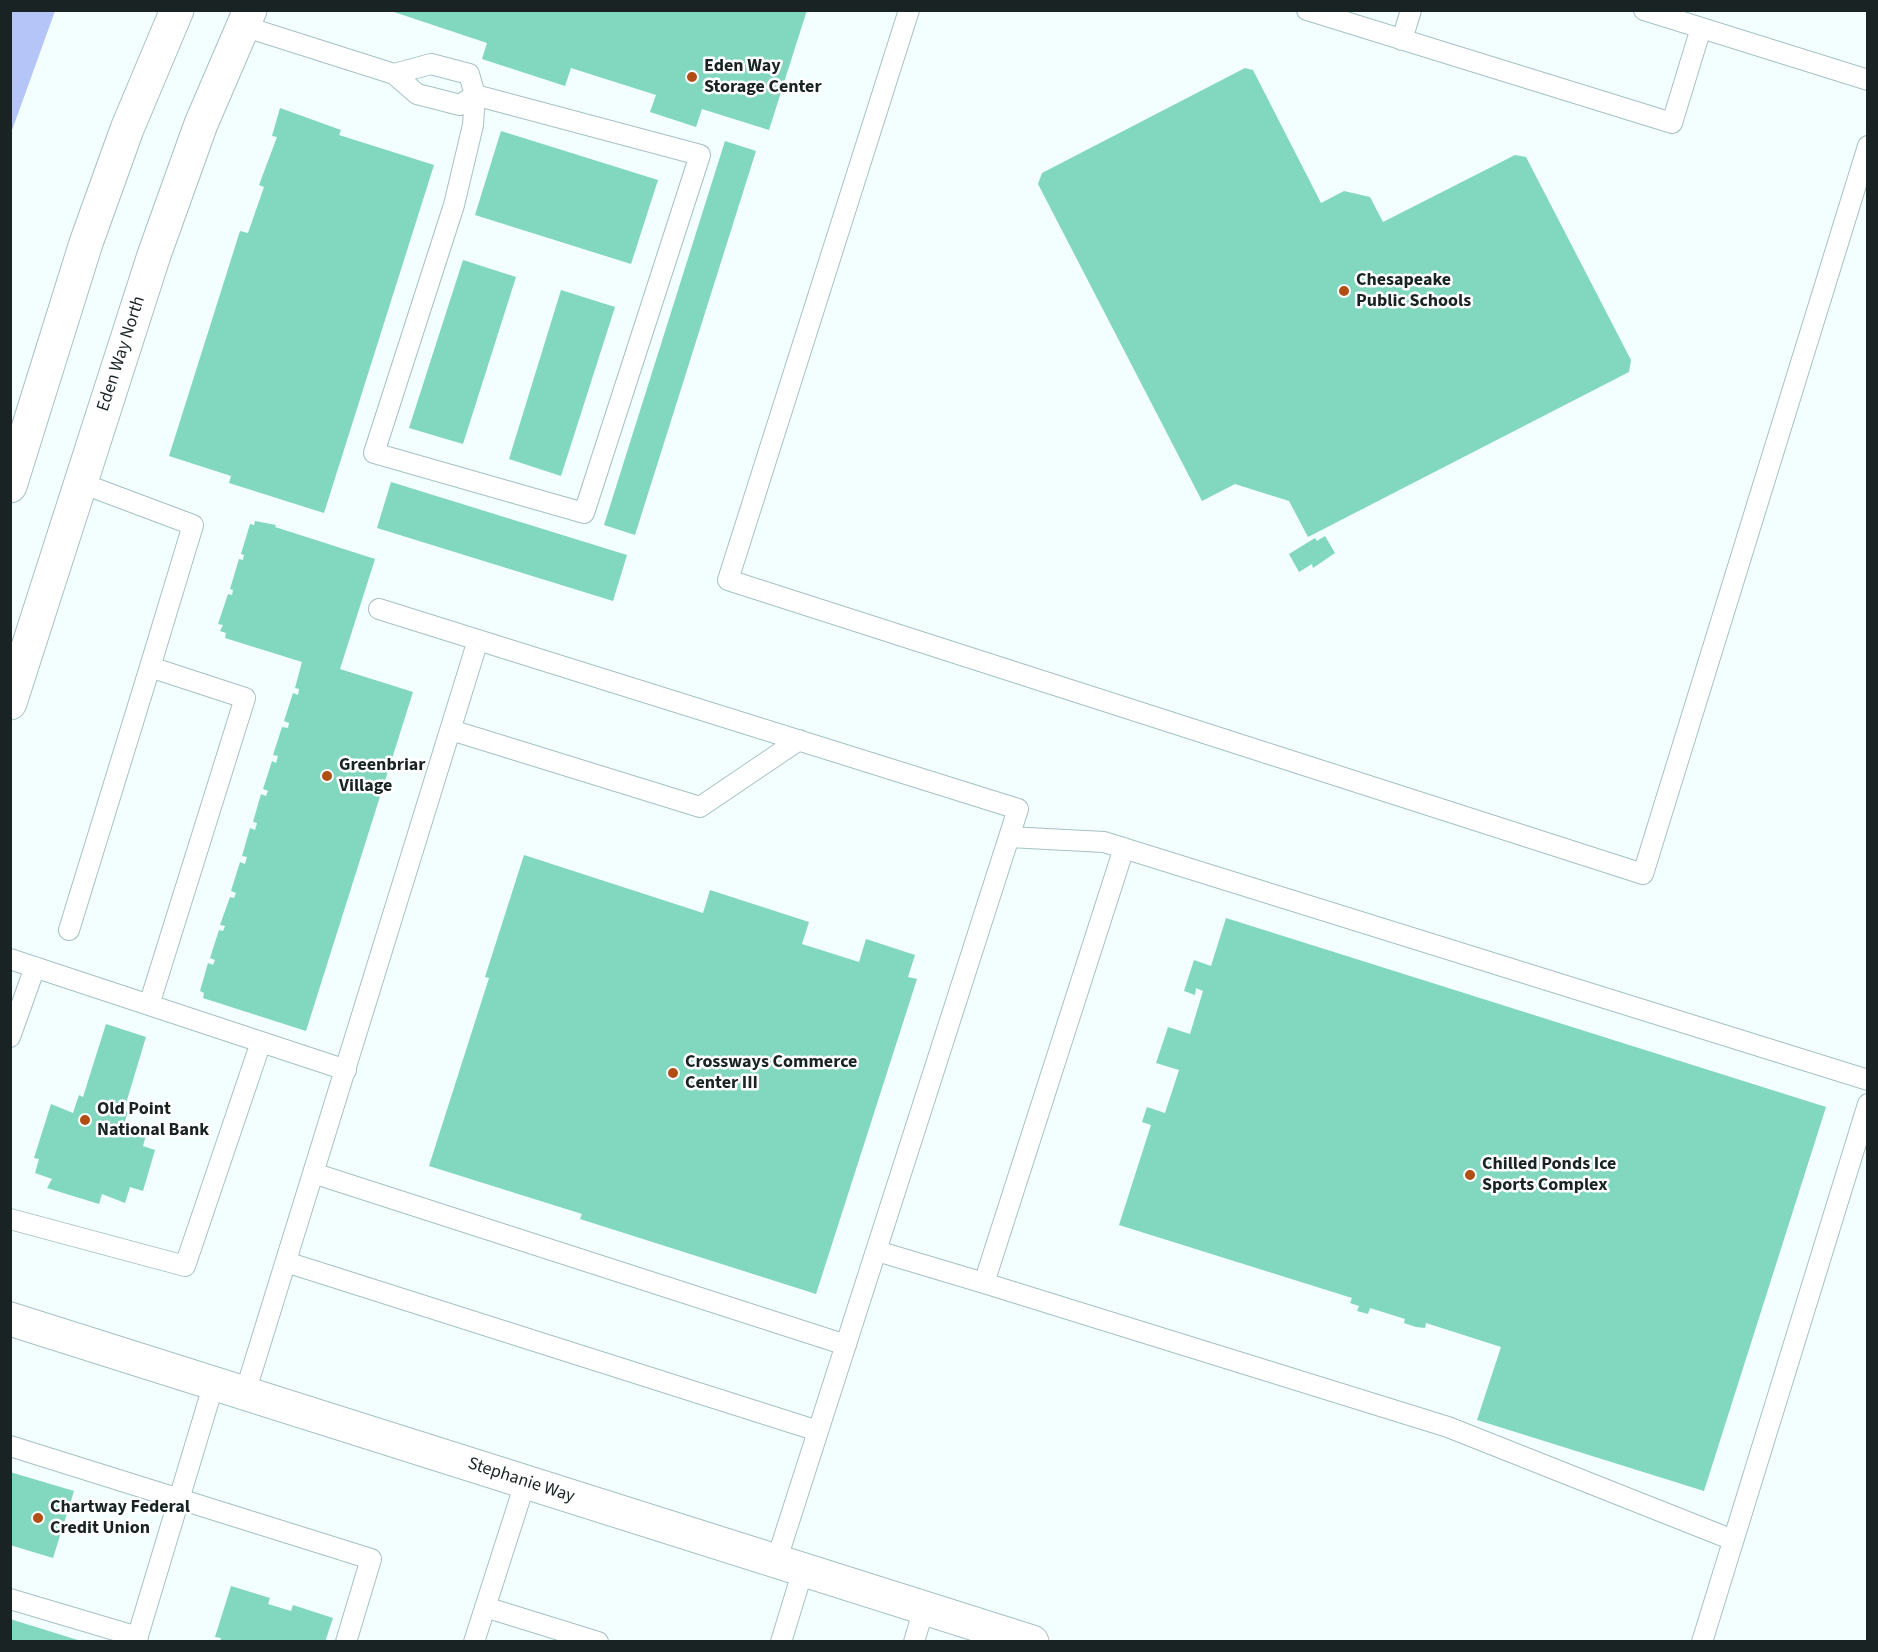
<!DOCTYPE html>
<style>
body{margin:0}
#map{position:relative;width:1878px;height:1652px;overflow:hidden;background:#f3feff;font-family:"Source Sans 3",sans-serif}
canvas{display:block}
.frame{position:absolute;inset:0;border:12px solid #192324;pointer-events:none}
</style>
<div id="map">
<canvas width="1878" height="1652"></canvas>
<div class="frame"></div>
</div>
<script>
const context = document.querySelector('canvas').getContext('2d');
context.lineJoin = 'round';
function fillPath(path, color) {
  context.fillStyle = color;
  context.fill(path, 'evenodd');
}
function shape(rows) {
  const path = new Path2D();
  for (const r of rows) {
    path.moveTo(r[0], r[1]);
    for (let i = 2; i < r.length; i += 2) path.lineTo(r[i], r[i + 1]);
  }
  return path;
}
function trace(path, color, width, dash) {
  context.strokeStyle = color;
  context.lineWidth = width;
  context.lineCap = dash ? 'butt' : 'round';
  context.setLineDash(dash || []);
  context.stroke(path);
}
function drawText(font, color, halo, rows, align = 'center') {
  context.font = font + ' "Source Sans 3",sans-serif';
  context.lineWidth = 5;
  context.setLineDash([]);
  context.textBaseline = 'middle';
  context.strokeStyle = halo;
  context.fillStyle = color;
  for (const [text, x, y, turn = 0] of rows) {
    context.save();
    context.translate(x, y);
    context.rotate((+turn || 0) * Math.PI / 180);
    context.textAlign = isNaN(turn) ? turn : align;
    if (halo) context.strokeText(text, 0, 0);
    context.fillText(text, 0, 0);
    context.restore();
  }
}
fillPath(shape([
 [11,10,55,11,11,133,10,11]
]), '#b5c5f7');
fillPath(shape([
 [388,10,807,10,769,130,702,109,696,127,650,112,656,95,571,68,565,86,482,59,487,43],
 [1245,68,1253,70,1321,203,1344,191,1370,197,1383,222,1515,155,1526,157,1631,360,1629,372,1308,537,1289,501,1235,484,1202,501,1038,184,1042,173],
 [280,108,341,130,339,135,434,165,324,513,229,483,231,476,169,456,240,231,248,233,264,187,259,185,277,137,272,136],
 [501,131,658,180,631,264,475,215],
 [725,141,756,151,635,535,604,525],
 [463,260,516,277,463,444,409,428],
 [561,290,615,307,561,476,509,459],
 [391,482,627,555,613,601,377,528],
 [255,521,276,525,275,527,375,559,340,669,413,692,306,1031,203,998,204,993,200,991,208,963,213,965,215,960,210,958,219,930,223,931,225,926,220,925,230,897,234,898,236,893,231,891,240,862,245,864,247,857,242,856,250,828,255,830,257,823,253,822,261,794,266,796,268,791,263,789,272,761,276,763,278,756,273,755,282,727,288,728,289,723,284,721,293,693,298,695,299,689,295,688,302,662,225,638,226,633,220,631,223,625,218,624,228,594,232,595,233,590,230,589,239,559,243,560,244,555,241,554,250,524,254,525],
 [1325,536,1335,553,1313,568,1312,564,1299,572,1289,554,1315,538,1317,541],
 [524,855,703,913,710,890,809,922,802,944,859,962,866,939,915,955,908,977,917,979,816,1294,580,1219,582,1214,429,1166,489,978,485,977],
 [1226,918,1826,1107,1704,1491,1477,1420,1501,1347,1426,1323,1425,1328,1416,1327,1404,1323,1405,1319,1370,1308,1368,1314,1357,1311,1359,1306,1350,1303,1352,1298,1119,1225,1151,1125,1142,1122,1147,1107,1165,1113,1179,1070,1156,1063,1168,1027,1190,1034,1203,991,1196,988,1195,995,1184,991,1194,960,1211,966],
 [106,1024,146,1037,124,1110,128,1112,123,1127,146,1135,143,1146,155,1150,143,1191,130,1187,125,1203,102,1194,99,1204,47,1188,52,1179,35,1173,39,1159,34,1158,51,1104,73,1113,79,1095,83,1097],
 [10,1472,74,1491,53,1558,10,1545],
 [231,1586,270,1598,268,1604,291,1611,293,1605,333,1618,325,1642,220,1642,221,1638,215,1637],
 [10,1619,81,1641,81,1642,10,1642]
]), '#81d8bf');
const service = shape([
 [909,10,728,580,1643,874,1868,146],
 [1307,10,1672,123,1701,28],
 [1644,10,1868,80],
 [243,26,394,74,431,64,469,74,475,95,460,105,417,94,394,74],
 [1402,40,1411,10],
 [475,95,700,155,584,513,374,453,454,205,473,125,475,95],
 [81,483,193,525,150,667],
 [379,609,1018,809,776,1562],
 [451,730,700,807,799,740],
 [1009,837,1104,842,1868,1080],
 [1124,848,984,1283,1448,1427,1733,1540],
 [69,930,150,667,245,698,149,1005],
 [10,959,346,1070],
 [10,1037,35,967],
 [313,1173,846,1345],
 [10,1219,185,1266,261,1042],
 [877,1251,984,1283],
 [286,1262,818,1431],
 [245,1393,478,640],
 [10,1446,371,1559,346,1642],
 [10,1599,138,1637],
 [485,1607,598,1642],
 [136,1642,214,1383],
 [474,1642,525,1483],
 [781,1642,803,1570],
 [914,1642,924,1608],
 [1702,1642,1868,1104]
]);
const minor = shape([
 [10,1319,1032,1642]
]);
const tertiary = shape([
 [10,486,86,243,127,129,177,10],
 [10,703,154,255,201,124,250,10]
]);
trace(service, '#a7c1c4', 22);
trace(minor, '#a7c1c4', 35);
trace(tertiary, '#a7c1c4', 35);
trace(service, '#fff', 20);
trace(minor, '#fff', 33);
trace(tertiary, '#fff', 33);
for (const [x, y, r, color] of [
 [692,77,6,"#b14e13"],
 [1344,291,6,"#b14e13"],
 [327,776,6,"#b14e13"],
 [673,1073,6,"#b14e13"],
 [85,1120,6,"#b14e13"],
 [1470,1175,6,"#b14e13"],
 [38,1518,6,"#b14e13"]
]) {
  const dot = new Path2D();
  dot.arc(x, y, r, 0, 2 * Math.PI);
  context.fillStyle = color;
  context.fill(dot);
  trace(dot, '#fff', 2);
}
drawText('bold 18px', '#192324', '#fff', [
 ["Eden Way",704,67],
 ["Storage Center",704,88],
 ["Chesapeake",1356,281],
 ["Public Schools",1356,302],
 ["Greenbriar",339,766],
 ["Village",339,787],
 ["Crossways Commerce",685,1063],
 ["Center III",685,1084],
 ["Old Point",97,1110],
 ["National Bank",97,1131],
 ["Chilled Ponds Ice",1482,1165],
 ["Sports Complex",1482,1186],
 ["Chartway Federal",50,1508],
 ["Credit Union",50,1529]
], 'left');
drawText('18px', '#192324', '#fff', [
 ["Eden Way North",122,354,-72],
 ["Stephanie Way",521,1481,18]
]);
</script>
